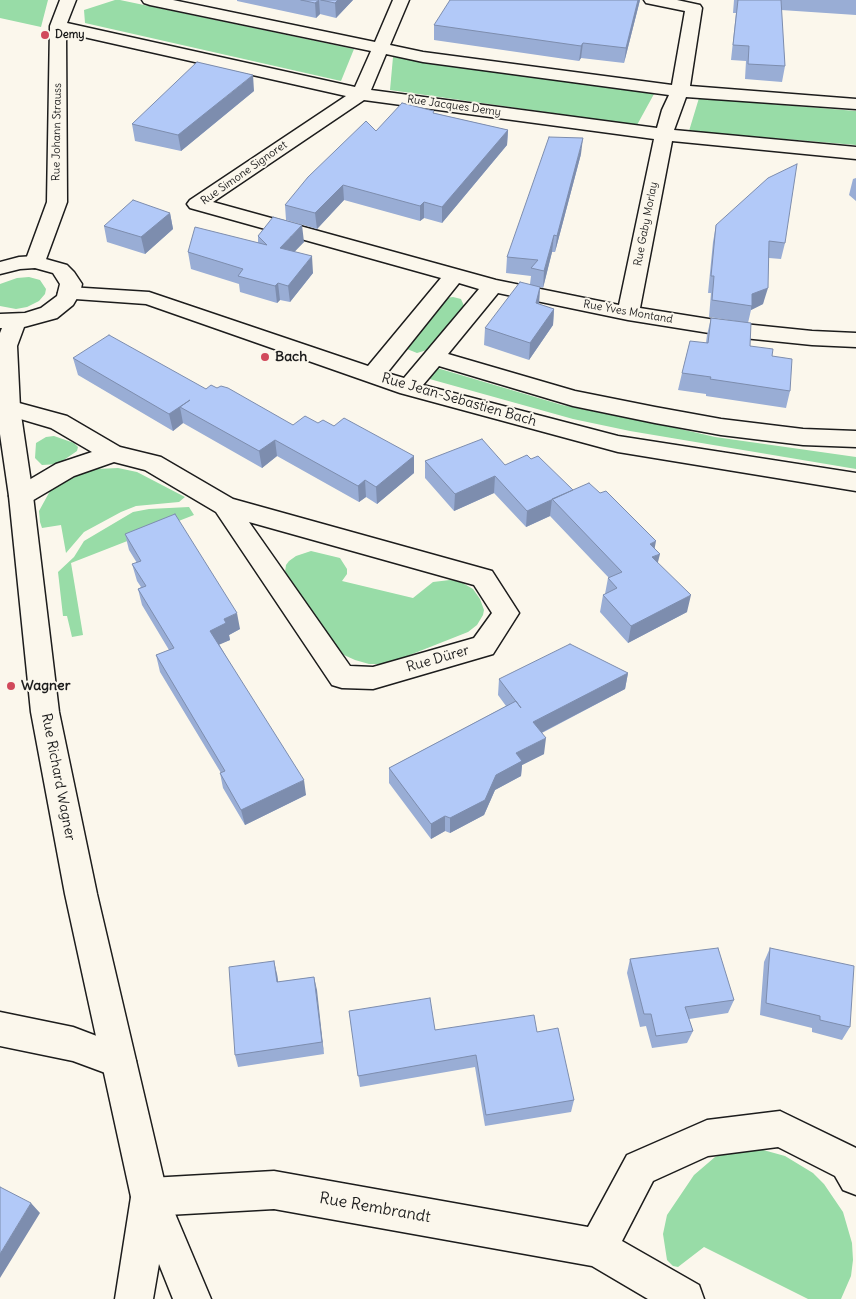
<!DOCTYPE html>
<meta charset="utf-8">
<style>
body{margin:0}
canvas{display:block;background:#fbf7ec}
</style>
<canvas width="856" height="1299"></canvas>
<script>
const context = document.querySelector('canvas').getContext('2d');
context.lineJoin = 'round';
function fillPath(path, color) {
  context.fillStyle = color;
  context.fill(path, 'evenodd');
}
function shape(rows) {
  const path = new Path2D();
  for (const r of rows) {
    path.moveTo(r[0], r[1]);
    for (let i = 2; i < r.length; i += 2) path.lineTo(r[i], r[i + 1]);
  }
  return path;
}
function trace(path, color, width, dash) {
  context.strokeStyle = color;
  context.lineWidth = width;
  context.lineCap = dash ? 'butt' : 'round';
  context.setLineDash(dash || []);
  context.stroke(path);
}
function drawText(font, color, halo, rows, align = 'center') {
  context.font = font + ' Delius,sans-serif';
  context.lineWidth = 4;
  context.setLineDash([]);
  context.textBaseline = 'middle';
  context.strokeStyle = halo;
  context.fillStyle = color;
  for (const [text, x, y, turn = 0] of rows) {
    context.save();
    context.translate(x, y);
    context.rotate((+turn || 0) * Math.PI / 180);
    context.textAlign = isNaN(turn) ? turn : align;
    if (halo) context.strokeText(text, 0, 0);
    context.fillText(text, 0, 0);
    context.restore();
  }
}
fillPath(shape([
 [0,0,48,0,41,27,0,18],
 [115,0,120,0,354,49,341,81,85,23,84,10],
 [393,57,654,94,637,125,390,90],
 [699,98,856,111,856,145,689,131],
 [17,278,29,277,40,280,46,289,45,294,39,301,27,307,16,309,0,306,0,284],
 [453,297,461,299,464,306,427,350,417,353,407,349,405,347,446,298],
 [437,368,562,405,676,428,715,437,856,457,856,469,630,431,573,419,426,378],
 [54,436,74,443,78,447,77,451,58,464,42,465,35,458,36,443,46,437],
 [118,468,137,472,185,497,179,502,136,506,121,512,84,532,66,553,61,525,42,528,40,522,39,511,50,491,63,480,78,474,96,469],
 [189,507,194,515,71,563,83,635,72,637,67,616,63,616,58,572,74,557,84,541,133,512,149,509],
 [311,551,340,558,347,569,347,574,342,581,413,598,433,582,450,580,461,582,473,589,480,599,484,610,483,615,477,625,468,632,387,664,369,664,355,660,344,655,337,647,285,572,286,565,289,561,296,556],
 [756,1148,785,1156,813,1173,824,1184,843,1212,852,1243,853,1260,851,1276,841,1299,808,1299,704,1247,678,1267,673,1266,667,1260,663,1234,667,1215,694,1175,715,1157,728,1152]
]), '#98dca7');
const street = shape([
 [60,0,76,0,67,23,355,87,371,51,150,5,144,3,142,0,173,0,375,42,393,0,409,0,390,45,423,52,672,85,685,11,646,3,644,0,677,0,700,5,702,8,690,86,856,99,856,109,686,97,674,130,856,147,856,159,672,141,640,308,734,323,812,331,856,333,856,347,812,345,734,337,628,320,498,293,448,354,575,391,655,407,721,419,803,429,856,431,856,447,803,445,721,435,655,423,573,406,439,366,423,385,618,436,856,473,856,491,618,452,400,393,146,304,61,298,58,293,61,288,69,287,149,292,368,366,441,278,190,208,187,204,190,200,346,96,66,33,67,202,45,262,42,266,35,268,28,266,25,262,47,202,50,26,60,0],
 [386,54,423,62,669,95,662,110,657,128,371,90,386,54],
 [364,100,654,139,619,305,496,280,213,202,364,100],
 [459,283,479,289,404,378,387,373,459,283],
 [8,400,67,416,120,447,161,457,233,499,492,571,519,613,493,654,373,689,342,688,332,685,216,512,145,470,114,462,74,476,30,502,21,505,12,502,9,496,12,490,56,464,92,452,51,428,0,413,0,403,8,400],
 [249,522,474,585,492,613,474,638,373,667,350,666,249,522],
 [0,1012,73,1027,131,1049,136,1061,131,1073,119,1078,73,1061,0,1046,0,1012],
 [780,1111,856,1148,856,1195,843,1190,835,1176,778,1147,708,1156,653,1181,622,1241,699,1285,704,1299,648,1299,592,1266,274,1209,150,1216,137,1210,131,1197,137,1184,150,1178,274,1171,588,1227,627,1155,707,1120,780,1111]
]);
const secondary = shape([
 [35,256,67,265,74,272,82,284,80,293,73,305,57,318,24,327,17,346,20,408,33,496,59,712,97,894,168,1197,211,1299,173,1299,159,1264,153,1299,115,1299,131,1197,65,894,31,712,9,496,0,434,0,333,2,328,0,328,0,314,25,313,41,308,57,296,60,284,53,273,35,268,20,269,0,274,0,262,19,257,35,256]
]);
trace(street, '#1c1c1c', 3);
trace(secondary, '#1c1c1c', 3);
fillPath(street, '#fbf7ec');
fillPath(secondary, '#fbf7ec');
fillPath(shape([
 [237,0,353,0,336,18,320,14,316,18,237,1],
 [640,0,624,63,581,58,579,61,434,40,434,25],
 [734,0,856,0,856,15,781,10,785,66,782,82,745,79,746,61,731,60,736,13,733,13],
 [254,91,181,151,135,141,132,124],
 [434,113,508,130,507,145,442,223,424,218,420,221,344,200,317,229,286,220,285,205,376,131],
 [581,154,555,252,552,252,543,288,540,287,539,304,554,309,553,325,529,360,484,345,485,328,530,284,531,276,506,273,507,257],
 [856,178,856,201,849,195,853,179],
 [170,213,173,229,145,254,107,242,104,226],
 [716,225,785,243,781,259,769,258,763,304,751,310,748,323,709,317,711,293,708,293,713,242],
 [258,236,304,242,294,251,313,273,290,302,280,300,277,303,240,292,239,284,191,269,188,252,258,242],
 [711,318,750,346,772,356,790,391,786,408,706,396,706,394,678,390,682,373,706,343,707,335],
 [73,358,206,389,293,425,318,423,334,426,414,456,414,473,377,504,366,497,359,502,277,456,262,468,183,423,173,431,78,375],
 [531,459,573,490,655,548,658,563,687,612,628,643,600,612,603,595,605,594,608,578,609,578,550,516,526,527,494,493,454,511,425,478,425,461,505,465],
 [125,534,240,629,229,635,230,640,219,644,306,795,245,825,223,788,220,773,221,773,160,672,156,655,169,650,142,605,138,589,141,587,137,581,132,564,137,563,129,550],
 [628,673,625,689,542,733,544,754,522,765,521,776,495,790,484,815,450,833,445,831,431,839,389,783,389,768,506,706,498,695,499,679],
 [770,948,850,1027,842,1040,812,1032,812,1028,760,1015,764,962],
 [630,959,734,1000,728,1013,689,1019,693,1031,687,1043,652,1048,646,1026,640,1027,627,973],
 [277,974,278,982,314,977,324,1054,238,1067,235,1055],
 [349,1011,435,1030,537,1032,574,1100,571,1112,485,1126,475,1067,360,1087]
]), '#99add5');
fillPath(shape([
 [319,0,320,14,316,18,315,3],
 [338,0,353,0,336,18,335,3],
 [638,0,640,0,624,63,626,48],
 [583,43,581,58,579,61,581,46],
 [253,75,254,91,181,151,178,135],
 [508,130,507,145,442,223,442,207],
 [583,138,581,154,555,252,557,236],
 [343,185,344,200,317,229,315,213],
 [424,202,424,218,420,221,420,206],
 [170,213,173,229,145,254,141,237],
 [302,225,304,242,282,265,280,248],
 [554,235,552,252,543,288,544,271],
 [312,256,313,273,290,302,288,286],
 [278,283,280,300,277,303,275,286],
 [540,287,539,303,534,320,536,303],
 [768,288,763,304,751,310,752,294],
 [554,309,553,325,529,360,530,343],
 [190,400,180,407,183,423,173,431,169,414],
 [275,440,277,456,262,468,259,451],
 [414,456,414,473,377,504,376,487],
 [495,476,494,493,454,511,455,494],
 [365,480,366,497,359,502,358,486],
 [573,490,552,499,550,516,526,527,527,511],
 [656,541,653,557,660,554,656,570,647,561,650,544],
 [691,595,687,612,628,643,631,626],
 [237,613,240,629,229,635,230,640,214,647,210,631,224,619],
 [628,673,625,689,531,738,533,722],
 [546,738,544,754,522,765,521,776,495,790,484,815,450,833,450,818,496,775,516,753],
 [304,780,306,795,245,825,241,810],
 [445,816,445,831,431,839,431,824],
 [274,961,277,974,280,995,277,982],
 [314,977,317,990,324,1054,322,1042],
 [31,1203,40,1213,0,1278,0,1254]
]), '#7d8dae');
const building = shape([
 [301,0,319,0,315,3,301,0],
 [321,0,338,0,335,3,321,0],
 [450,0,638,0,626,48,583,43,581,46,434,25,450,0],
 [738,0,781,0,785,66,748,64,749,46,733,45,738,0],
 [197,62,253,75,178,135,132,124,197,62],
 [402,103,434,111,433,113,508,130,442,207,424,202,420,206,343,185,315,213,285,205,308,177,366,121,376,131,402,103],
 [549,137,583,138,557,236,554,235,544,271,531,268,538,260,507,257,549,137],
 [797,164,785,243,769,241,768,288,752,294,752,306,712,300,714,276,711,276,716,225,768,178,797,164],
 [133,200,170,213,141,237,104,226,133,200],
 [273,217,302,225,280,248,312,256,288,286,278,283,275,286,238,276,243,269,188,252,195,227,267,245,258,236,273,217],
 [520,282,540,287,536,303,554,309,530,343,485,328,520,282],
 [711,318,751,323,750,346,773,349,772,356,792,359,790,391,710,379,711,377,682,373,690,341,708,343,711,318],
 [109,335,206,389,211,385,217,388,221,386,228,388,293,425,305,416,318,423,323,420,334,426,344,418,414,456,376,487,365,480,358,486,275,440,259,451,180,407,190,400,169,414,73,358,109,335],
 [482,439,505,465,527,455,531,459,538,456,573,490,527,511,495,476,455,494,425,461,482,439],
 [589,483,600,493,606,491,656,541,650,544,660,554,652,557,691,595,631,626,603,595,617,588,608,578,622,572,552,499,589,483],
 [175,514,237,613,224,619,226,623,210,631,304,780,241,810,220,773,225,771,156,655,174,648,138,589,146,586,132,564,141,561,125,534,175,514],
 [570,644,628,673,533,722,546,738,516,753,522,761,496,775,485,800,450,818,445,816,431,824,389,768,516,701,521,708,499,679,570,644],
 [718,948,734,1000,685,1007,693,1031,656,1036,651,1014,644,1014,630,959,718,948],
 [770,948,854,966,850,1027,820,1020,820,1016,766,1003,770,948],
 [274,961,277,982,314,977,322,1042,235,1055,229,967,274,961],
 [430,998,435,1030,534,1015,537,1032,558,1028,574,1100,486,1115,476,1055,358,1076,349,1011,430,998],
 [0,1187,31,1203,0,1254,0,1187]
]);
fillPath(building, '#b2c9f8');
trace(building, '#7d8dae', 1);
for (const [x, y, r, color] of [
 [45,35,5,"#d1495b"],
 [265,357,5,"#d1495b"],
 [11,686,5,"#d1495b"]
]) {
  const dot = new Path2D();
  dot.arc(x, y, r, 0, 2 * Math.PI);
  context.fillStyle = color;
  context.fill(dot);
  trace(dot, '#fbf7ec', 2);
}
drawText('bold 11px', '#1c1c1c', '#fbf7ec', [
 ["Demy",55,35]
], 'left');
drawText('11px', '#1c1c1c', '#fbf7ec', [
 ["Rue Jacques Demy",454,106,8],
 ["Rue Johann Strauss",57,132,-89],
 ["Rue Simone Signoret",244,173,-35],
 ["Rue Gaby Morlay",646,224,-79],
 ["Rue Yves Montand",628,312,10]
]);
drawText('bold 14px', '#1c1c1c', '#fbf7ec', [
 ["Bach",275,357],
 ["Wagner",21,686]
], 'left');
drawText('14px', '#1c1c1c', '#fbf7ec', [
 ["Rue Jean-Sebastien Bach",459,400,16],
 ["Rue Dürer",438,659,-16],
 ["Rue Richard Wagner",58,777,79]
]);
drawText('16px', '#1c1c1c', '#fbf7ec', [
 ["Rue Rembrandt",375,1208,10]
]);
</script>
